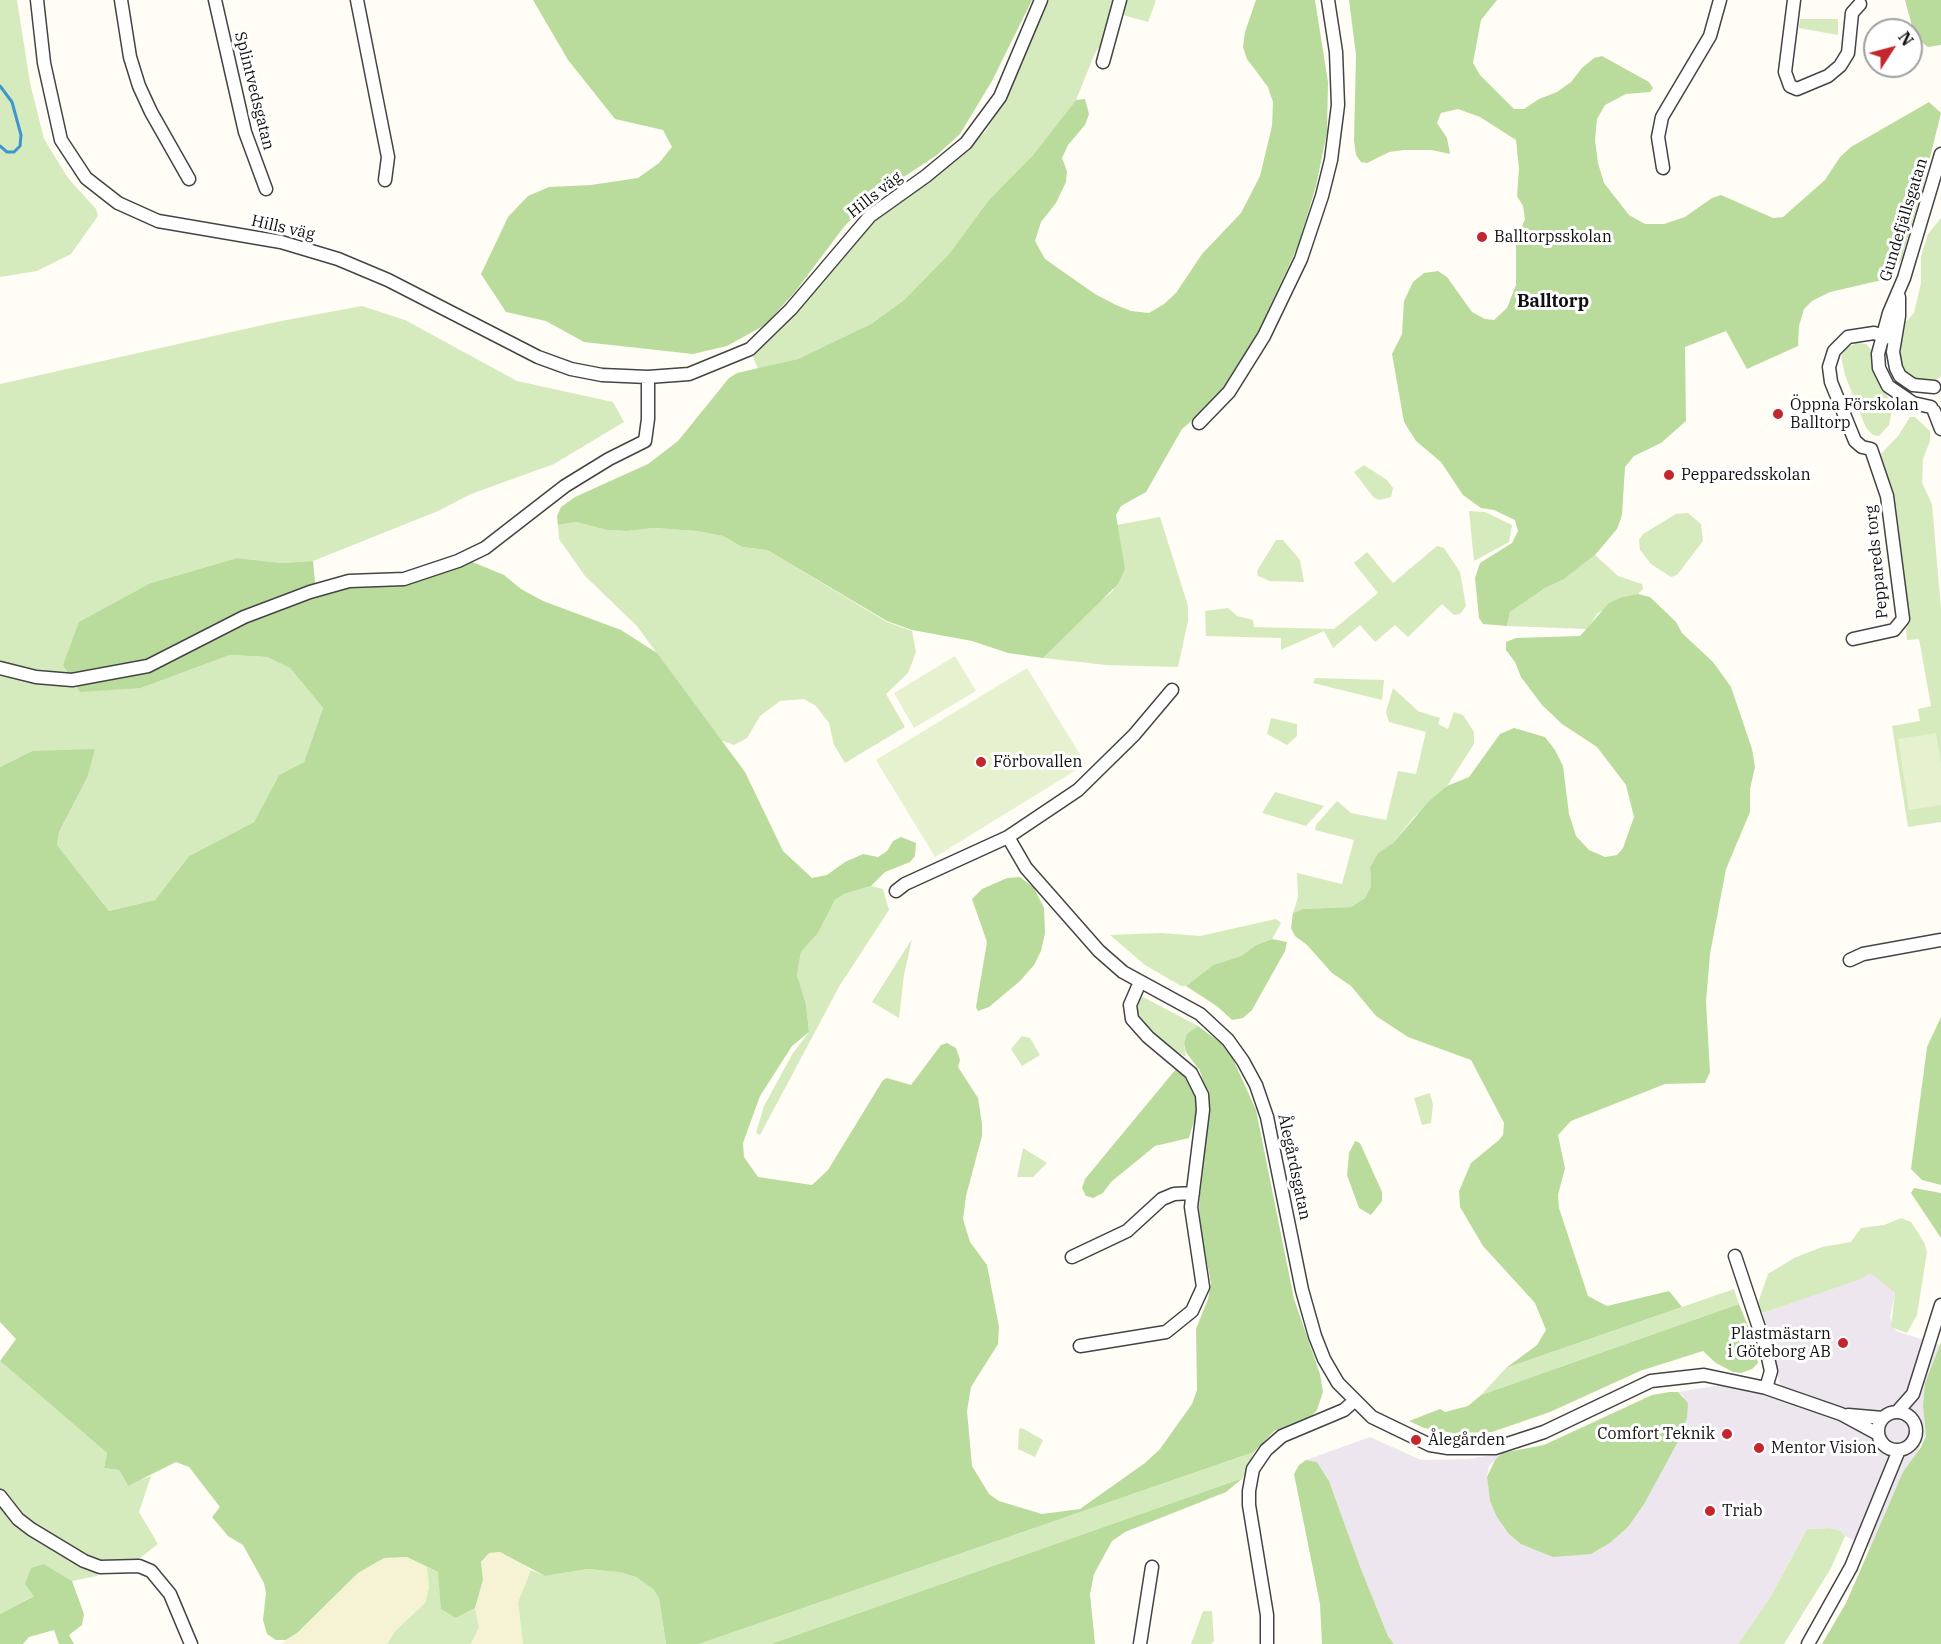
<!DOCTYPE html>
<meta charset="utf-8">
<style>
body{margin:0}
#map{position:relative;width:1941px;height:1644px;overflow:hidden;background:#fffdf5;font-family:"IBM Plex Serif",serif}
canvas{display:block}
.north{position:absolute;left:1863px;top:18px;width:60px;height:60px;box-sizing:border-box;background:#fff;border:2px solid #a0a0a0;border-radius:50%;rotate:54deg;font-size:16px;font-weight:700;line-height:24px;text-align:center;color:#111}
.north::after{content:'';display:block;margin:auto;width:21px;height:27px;background:#c4262e;clip-path:polygon(50% 0,100% 100%,50% 72%,0 100%)}
</style>
<div id="map">
<canvas width="1941" height="1644"></canvas>
<div class="north">N</div>
</div>
<script>
const context = document.querySelector('canvas').getContext('2d');
context.lineJoin = 'round';
function fillPath(path, color) {
  context.fillStyle = color;
  context.fill(path, 'evenodd');
}
function shape(rows) {
  const path = new Path2D();
  for (const r of rows) {
    if (r.length === 3) {
      path.moveTo(r[0] + r[2], r[1]);
      path.arc(r[0], r[1], r[2], 0, 2 * Math.PI);
      continue;
    }
    path.moveTo(r[0], r[1]);
    for (let i = 2; i < r.length; i += 2) path.lineTo(r[i], r[i + 1]);
  }
  return path;
}
function trace(path, color, width, dash) {
  context.strokeStyle = color;
  context.lineWidth = width;
  context.lineCap = dash ? 'butt' : 'round';
  context.setLineDash(dash || []);
  context.stroke(path);
}
function drawText(font, color, halo, rows, align = 'center') {
  context.font = font + ' "IBM Plex Serif",serif';
  context.lineWidth = 6;
  context.setLineDash([]);
  context.textBaseline = 'middle';
  context.strokeStyle = halo;
  context.fillStyle = color;
  for (const [text, x, y, turn = 0] of rows) {
    context.save();
    context.translate(x, y);
    context.rotate((+turn || 0) * Math.PI / 180);
    context.textAlign = isNaN(turn) ? turn : align;
    if (halo) context.strokeText(text, 0, 0);
    context.fillText(text, 0, 0);
    context.restore();
  }
}
fillPath(shape([
 [1870,1272,1895,1293,1890,1318,1896,1331,1940,1345,1925,1383,1923,1406,1926,1435,1888,1506,1870,1548,1845,1536,1841,1531,1830,1528,1807,1529,1771,1596,1738,1644,1394,1644,1388,1636,1361,1569,1329,1481,1317,1462,1306,1460,1370,1437,1421,1460,1469,1459,1502,1453,1489,1466,1487,1477,1490,1501,1591,1554,1610,1543,1628,1527,1684,1397,1678,1392,1721,1385,1785,1401,1765,1334,1763,1313,1862,1279]
]), '#eee6ef');
fillPath(shape([
 [501,1552,511,1556,531,1570,518,1602,523,1644,471,1644,479,1627,475,1608,483,1580,481,1563,488,1553],
 [407,1557,427,1567,429,1588,425,1603,396,1630,387,1644,281,1644,297,1633,358,1573,383,1558]
]), '#f6f3d4');
fillPath(shape([
 [0,0,17,0,30,83,44,139,68,178,96,209,98,216,71,254,37,271,0,277],
 [1049,0,1114,0,1101,45,1095,53,1076,100,1033,155,988,201,949,254,904,300,871,324,834,342,798,359,758,369,753,357,756,352,815,291,851,246,878,218,940,174,985,132,1006,98],
 [1127,0,1156,0,1148,22,1123,15],
 [1800,19,1838,19,1838,35,1799,28],
 [1941,218,1941,376,1935,381,1917,382,1905,373,1900,360,1901,342,1905,323,1914,313,1921,283,1921,256,1928,234],
 [362,306,405,320,517,381,613,402,624,422,554,464,471,494,438,511,313,561,281,563,237,558,151,583,141,688,230,655,267,657,290,668,323,708,304,762,279,775,254,822,189,856,155,900,109,911,57,845,59,832,87,778,32,751,0,767,0,384,276,322],
 [1857,343,1866,344,1873,352,1882,387,1893,405,1889,425,1879,436,1873,435,1866,428,1845,375,1841,356,1846,348],
 [1910,417,1915,417,1930,431,1930,441,1923,459,1922,483,1932,504,1941,609,1941,822,1908,827,1892,726,1920,721,1918,709,1931,706,1919,639,1907,640,1906,629,1910,622,1898,523,1892,493,1878,457,1898,436],
 [1364,465,1387,480,1393,488,1391,497,1380,500,1374,498,1354,472],
 [1469,511,1485,512,1512,525,1509,542,1474,561],
 [1688,513,1701,524,1703,541,1677,575,1671,577,1651,564,1640,550,1639,540,1643,534,1676,514],
 [1160,517,1188,606,1188,621,1178,667,1106,665,1043,658,1093,606,1113,591,1122,552,1117,525],
 [576,522,607,530,627,531,654,528,697,531,723,536,742,547,767,550,887,622,912,631,916,652,908,673,886,694,905,727,845,763,834,745,829,723,816,706,804,699,780,701,760,716,747,738,734,745,720,740,637,626,585,576,559,539,558,525],
 [1276,540,1283,540,1300,560,1304,582,1270,581,1258,576,1257,571],
 [1437,546,1444,548,1460,572,1466,606,1460,614,1454,615,1442,604,1408,637,1395,625,1375,642,1360,625,1333,648,1324,631,1281,650,1281,638,1206,636,1205,611,1228,608,1237,616,1253,620,1254,627,1334,629,1378,593,1354,563,1367,552,1393,583],
 [1595,555,1618,576,1642,584,1643,589,1638,594,1622,597,1597,614,1587,629,1507,626,1510,612,1545,588,1564,579],
 [1315,678,1384,680,1382,700,1313,683],
 [1393,688,1418,711,1440,718,1438,724,1448,729,1454,712,1463,715,1474,732,1474,744,1447,786,1413,818,1394,842,1378,853,1370,867,1371,886,1365,898,1351,907,1303,909,1293,913,1298,897,1297,873,1342,884,1354,840,1315,830,1316,825,1337,801,1351,813,1386,820,1398,771,1416,774,1426,732,1389,722,1386,712],
 [1271,718,1297,724,1297,736,1287,745,1267,734],
 [1275,792,1324,806,1306,826,1262,813],
 [871,886,883,889,889,910,840,985,760,1135,756,1133,764,1106,793,1053,809,1032,806,1004,797,975,801,952,818,933,835,900,844,894],
 [1276,919,1281,923,1272,939,1256,945,1241,956,1213,965,1186,986,1181,986,1145,965,1110,935,1161,933,1200,936],
 [912,939,904,975,899,1018,872,1002],
 [1143,997,1198,1026,1187,1035,1184,1043,1186,1057,1159,1040,1138,1019,1135,1010,1137,1002],
 [1022,1036,1030,1038,1040,1055,1022,1066,1011,1049],
 [1430,1093,1433,1105,1431,1123,1422,1125,1414,1098],
 [1023,1148,1047,1163,1033,1177,1017,1177],
 [1901,1218,1911,1222,1924,1242,1927,1252,1917,1315,1907,1333,1891,1327,1895,1293,1870,1273,1862,1279,1763,1313,1757,1306,1768,1274,1794,1258,1822,1247,1851,1242,1861,1228,1884,1225],
 [1734,1289,1739,1304,1481,1395,1506,1368],
 [0,1361,107,1453,104,1468,119,1470,127,1485,151,1476,139,1512,158,1544,136,1561,107,1560,97,1576,72,1581,44,1564,35,1595,0,1614],
 [1022,1428,1043,1440,1035,1457,1018,1449,1019,1429],
 [1254,1452,1243,1478,771,1644,699,1644],
 [1830,1528,1841,1531,1845,1536,1831,1568,1784,1644,1738,1644,1771,1596,1807,1529],
 [427,1567,438,1572,456,1618,475,1608,479,1627,471,1644,387,1644,396,1630,425,1603,429,1588],
 [587,1569,619,1572,636,1577,653,1589,659,1598,666,1644,523,1644,518,1602,531,1570,545,1576],
 [1203,1611,1212,1611,1214,1641,1211,1644,1191,1644]
]), '#d5ebbd');
fillPath(shape([
 [533,0,1032,0,992,81,960,134,937,155,884,190,861,209,843,228,795,292,765,325,727,346,693,354,584,342,546,321,506,312,481,274,508,217,528,196,549,187,591,185,638,178,659,163,672,147,663,130,615,119,568,60],
 [1256,0,1315,0,1328,82,1327,132,1316,186,1298,246,1250,349,1224,393,1182,429,1146,492,1121,506,1116,515,1125,569,1118,584,1043,658,1008,653,972,641,912,630,887,621,767,550,742,547,723,536,697,531,654,528,627,531,607,530,576,522,558,525,557,516,561,507,575,497,648,464,678,441,729,378,737,373,798,359,871,324,904,300,949,254,988,201,1033,155,1076,100,1085,99,1089,114,1085,125,1068,145,1062,158,1067,171,1066,182,1056,203,1041,222,1035,241,1045,259,1095,294,1116,305,1131,311,1149,313,1164,304,1176,293,1202,254,1241,213,1260,176,1272,126,1273,102,1268,87,1247,59,1243,47,1245,32],
 [1349,0,1497,0,1481,20,1473,63,1480,75,1514,109,1524,109,1539,99,1557,92,1571,82,1582,68,1594,58,1602,56,1649,82,1653,88,1650,92,1626,94,1605,105,1597,119,1595,140,1598,163,1604,183,1629,215,1645,224,1664,224,1685,217,1712,198,1721,195,1773,218,1783,217,1825,180,1840,157,1851,147,1929,102,1941,113,1923,186,1901,260,1895,271,1882,280,1830,292,1812,301,1804,309,1799,326,1798,346,1747,369,1726,331,1685,347,1686,421,1661,443,1634,456,1625,467,1622,515,1617,529,1595,555,1564,579,1545,588,1510,612,1507,626,1483,624,1479,618,1475,578,1480,563,1512,543,1518,531,1515,520,1494,510,1481,508,1463,495,1441,462,1416,441,1404,422,1392,354,1402,334,1404,301,1413,282,1424,273,1438,271,1447,277,1472,312,1485,319,1494,320,1507,308,1516,285,1516,240,1525,219,1523,206,1517,196,1519,169,1516,140,1480,117,1458,109,1441,113,1437,123,1447,138,1450,154,1432,150,1404,150,1389,152,1367,163,1361,162,1356,155,1354,141,1356,55],
 [1905,0,1941,0,1941,45,1928,47,1915,37],
 [237,558,281,563,313,561,316,593,470,561,504,575,521,589,543,601,621,630,657,653,745,772,783,851,812,878,827,875,845,862,863,854,878,857,887,851,893,841,901,837,916,843,915,856,910,862,885,872,871,886,844,894,835,900,818,933,801,952,797,975,806,1004,809,1032,792,1046,760,1096,743,1143,744,1157,758,1177,812,1185,828,1170,883,1080,887,1078,911,1085,941,1045,947,1043,956,1048,960,1060,958,1067,978,1098,982,1124,982,1136,966,1196,963,1219,970,1242,987,1265,999,1327,998,1344,971,1387,967,1411,972,1466,989,1494,999,1501,1042,1514,1080,1509,1145,1463,1160,1449,1192,1404,1197,1390,1196,1329,1208,1299,1211,1283,1200,1227,1199,1206,1210,1104,1200,1071,1186,1052,1184,1043,1187,1034,1198,1026,1221,1043,1233,1059,1256,1110,1294,1299,1320,1374,1323,1392,1317,1410,1311,1416,1274,1431,1254,1452,699,1644,666,1644,659,1598,653,1589,636,1577,619,1572,587,1569,545,1576,500,1552,489,1553,481,1562,483,1580,475,1608,456,1618,441,1609,438,1572,407,1557,384,1558,358,1573,297,1633,286,1640,276,1640,267,1634,263,1620,266,1593,264,1583,243,1545,228,1536,212,1517,220,1507,189,1467,176,1462,128,1486,119,1470,104,1468,107,1453,0,1361,16,1339,0,1322,0,767,32,751,95,749,87,778,59,832,57,845,109,911,155,900,189,856,254,822,279,775,304,762,323,708,290,668,267,657,230,655,141,688,80,692,63,665,79,622,151,583],
 [1638,594,1650,597,1676,622,1682,633,1713,662,1731,687,1752,749,1755,767,1750,789,1750,812,1726,869,1710,954,1706,1002,1710,1072,1705,1083,1665,1084,1571,1121,1558,1135,1565,1168,1558,1195,1559,1208,1588,1296,1607,1306,1669,1291,1682,1307,1506,1368,1537,1345,1546,1330,1535,1303,1483,1246,1460,1207,1459,1191,1471,1163,1499,1140,1503,1135,1504,1123,1471,1060,1408,1037,1376,1016,1351,986,1332,973,1307,945,1295,936,1291,928,1293,913,1303,909,1351,907,1365,898,1371,886,1370,867,1378,853,1394,842,1429,801,1447,786,1469,777,1500,734,1514,728,1545,737,1555,750,1563,766,1569,814,1576,836,1589,850,1605,857,1617,855,1623,848,1634,817,1626,785,1597,747,1562,724,1542,705,1521,677,1515,662,1506,650,1506,642,1516,638,1580,636,1609,603,1622,597],
 [1020,877,1034,888,1044,908,1045,933,1041,951,1034,965,1020,981,989,1007,978,1011,976,1007,987,942,972,899,982,889,1007,878],
 [1272,939,1287,942,1285,951,1252,1010,1243,1018,1232,1020,1218,1007,1186,986,1213,965,1241,956,1256,945],
 [1941,1017,1941,1185,1922,1180,1911,1169,1927,1047],
 [1176,1069,1194,1084,1198,1107,1189,1138,1155,1146,1111,1182,1103,1193,1093,1198,1086,1196,1082,1188,1085,1179],
 [1355,1141,1360,1143,1382,1192,1382,1201,1371,1215,1359,1208,1347,1175,1349,1153],
 [1914,1188,1941,1193,1941,1238,1911,1193],
 [1739,1304,1752,1336,1758,1363,1752,1369,1741,1373,1733,1372,1716,1363,1703,1351,1640,1371,1550,1412,1492,1432,1453,1433,1424,1428,1409,1421,1440,1409,1445,1412,1468,1406,1481,1395],
 [1941,1342,1941,1644,1822,1644,1846,1603,1903,1472,1921,1447,1926,1436,1923,1406,1925,1383],
 [1670,1392,1678,1392,1688,1403,1687,1418,1681,1436,1644,1504,1628,1527,1610,1543,1591,1554,1553,1557,1521,1544,1509,1534,1497,1517,1490,1501,1487,1477,1495,1460,1502,1453,1544,1445,1652,1395],
 [1306,1460,1317,1462,1329,1481,1361,1569,1388,1636,1394,1644,1322,1644,1320,1604,1294,1474,1299,1465],
 [1243,1478,1226,1492,1125,1532,1112,1541,1094,1574,1090,1594,1095,1644,771,1644],
 [44,1564,72,1581,84,1614,82,1625,69,1635,74,1644,59,1644,54,1630,29,1637,23,1644,0,1644,0,1614,34,1596,25,1584,31,1568]
]), '#b9dc9c');
fillPath(shape([
 [955,656,976,691,914,728,894,693],
 [1027,668,1086,764,935,857,876,760],
 [1936,733,1941,764,1941,805,1909,810,1898,739]
]), '#e6f2cf');
trace(shape([
 [0,86,12,102,21,135,20,146,14,152,7,152,0,146]
]), '#3f96cf', 3);
const minor = shape([
 [37,0,44,63,61,140,86,178,118,203,158,221,281,242,338,259,388,280,538,357,571,369,602,375,648,377],
 [121,0,130,57,139,86,151,112,189,179],
 [215,0,245,132,266,189],
 [357,0,388,157,385,180],
 [1794,0,1785,72,1790,86,1797,89,1828,76,1840,66,1848,53,1852,13,1860,4],
 [1103,62,1120,0],
 [1663,168,1658,137,1662,117,1710,36,1720,0],
 [1899,297,1899,316,1893,352,1896,368,1900,376,1913,385,1934,387],
 [1931,407,1913,403,1888,386,1879,368,1878,354,1889,313,1904,278,1941,154],
 [1934,411,1941,429],
 [1199,423,1229,392,1264,336,1301,259,1322,196,1331,160,1338,105,1336,52,1328,0],
 [1853,639,1894,630,1903,619,1887,496,1871,449,1862,447,1855,441,1831,382,1829,367,1834,351,1848,337,1874,333,1894,339],
 [0,668,36,677,72,680,148,666,244,617,310,592,349,581,404,579,458,561,485,548,565,486,609,459,645,441,648,419,648,377,689,374,750,349,791,309,870,216,926,176,966,143,1000,97,1041,0],
 [1008,837,1026,868,1099,951,1123,972,1200,1014,1228,1040,1243,1061,1256,1085,1267,1117,1302,1290,1315,1336,1324,1359,1338,1383,1372,1417,1430,1445,1448,1448,1495,1448,1544,1432,1651,1381,1704,1375,1766,1388,1841,1414,1878,1434],
 [896,891,905,884,1008,837,1078,790,1134,735,1172,690],
 [1850,960,1863,954,1941,940],
 [1735,1256,1766,1349,1771,1371,1766,1388],
 [1072,1257,1127,1231,1162,1199,1174,1194,1193,1193],
 [1080,1346,1166,1332,1192,1311,1203,1287,1191,1207,1203,1110,1202,1095,1191,1073,1148,1037,1132,1019,1130,1005,1140,982],
 [1897,1412,1913,1394,1941,1305],
 [1897,1431,19],
 [1848,1415,1883,1418],
 [0,1496,18,1519,31,1529,84,1561,100,1567,139,1566,151,1571,170,1594,191,1644],
 [1140,1644,1152,1567],
 [1267,1644,1267,1615,1249,1505,1249,1491,1253,1469,1266,1450,1282,1436,1344,1410,1354,1401],
 [1808,1644,1851,1567,1899,1450]
]);
trace(minor, '#444', 15);
trace(minor, '#fff', 12);
for (const [x, y, r, color] of [
 [1482,237,6,"#c4262e"],
 [1778,414,6,"#c4262e"],
 [1669,475,6,"#c4262e"],
 [981,762,6,"#c4262e"],
 [1843,1343,6,"#c4262e"],
 [1727,1434,6,"#c4262e"],
 [1416,1440,6,"#c4262e"],
 [1759,1448,6,"#c4262e"],
 [1710,1511,6,"#c4262e"]
]) {
  const dot = new Path2D();
  dot.arc(x, y, r, 0, 2 * Math.PI);
  context.fillStyle = color;
  context.fill(dot);
  trace(dot, '#fff', 2);
}
drawText('16px', '#111', '#fff', [
 ["Splintvedsgatan",254,91,76],
 ["Hills väg",875,195,-38],
 ["Gundefjällsgatan",1904,220,-73],
 ["Hills väg",283,228,13],
 ["Peppareds torg",1877,562,-96],
 ["Ålegårdsgatan",1294,1167,78]
]);
drawText('16px', '#111', '#fff', [
 ["Balltorpsskolan",1494,237],
 ["Öppna Förskolan",1790,405],
 ["Balltorp",1790,423],
 ["Pepparedsskolan",1681,475],
 ["Förbovallen",993,762],
 ["Plastmästarn",1831,1334,"right"],
 ["i Göteborg AB",1831,1352,"right"],
 ["Comfort Teknik",1715,1434,"right"],
 ["Ålegården",1428,1440],
 ["Mentor Vision",1771,1448],
 ["Triab",1722,1511]
], 'left');
drawText('bold 18px', '#111', '#fff', [
 ["Balltorp",1553,302]
]);
</script>
